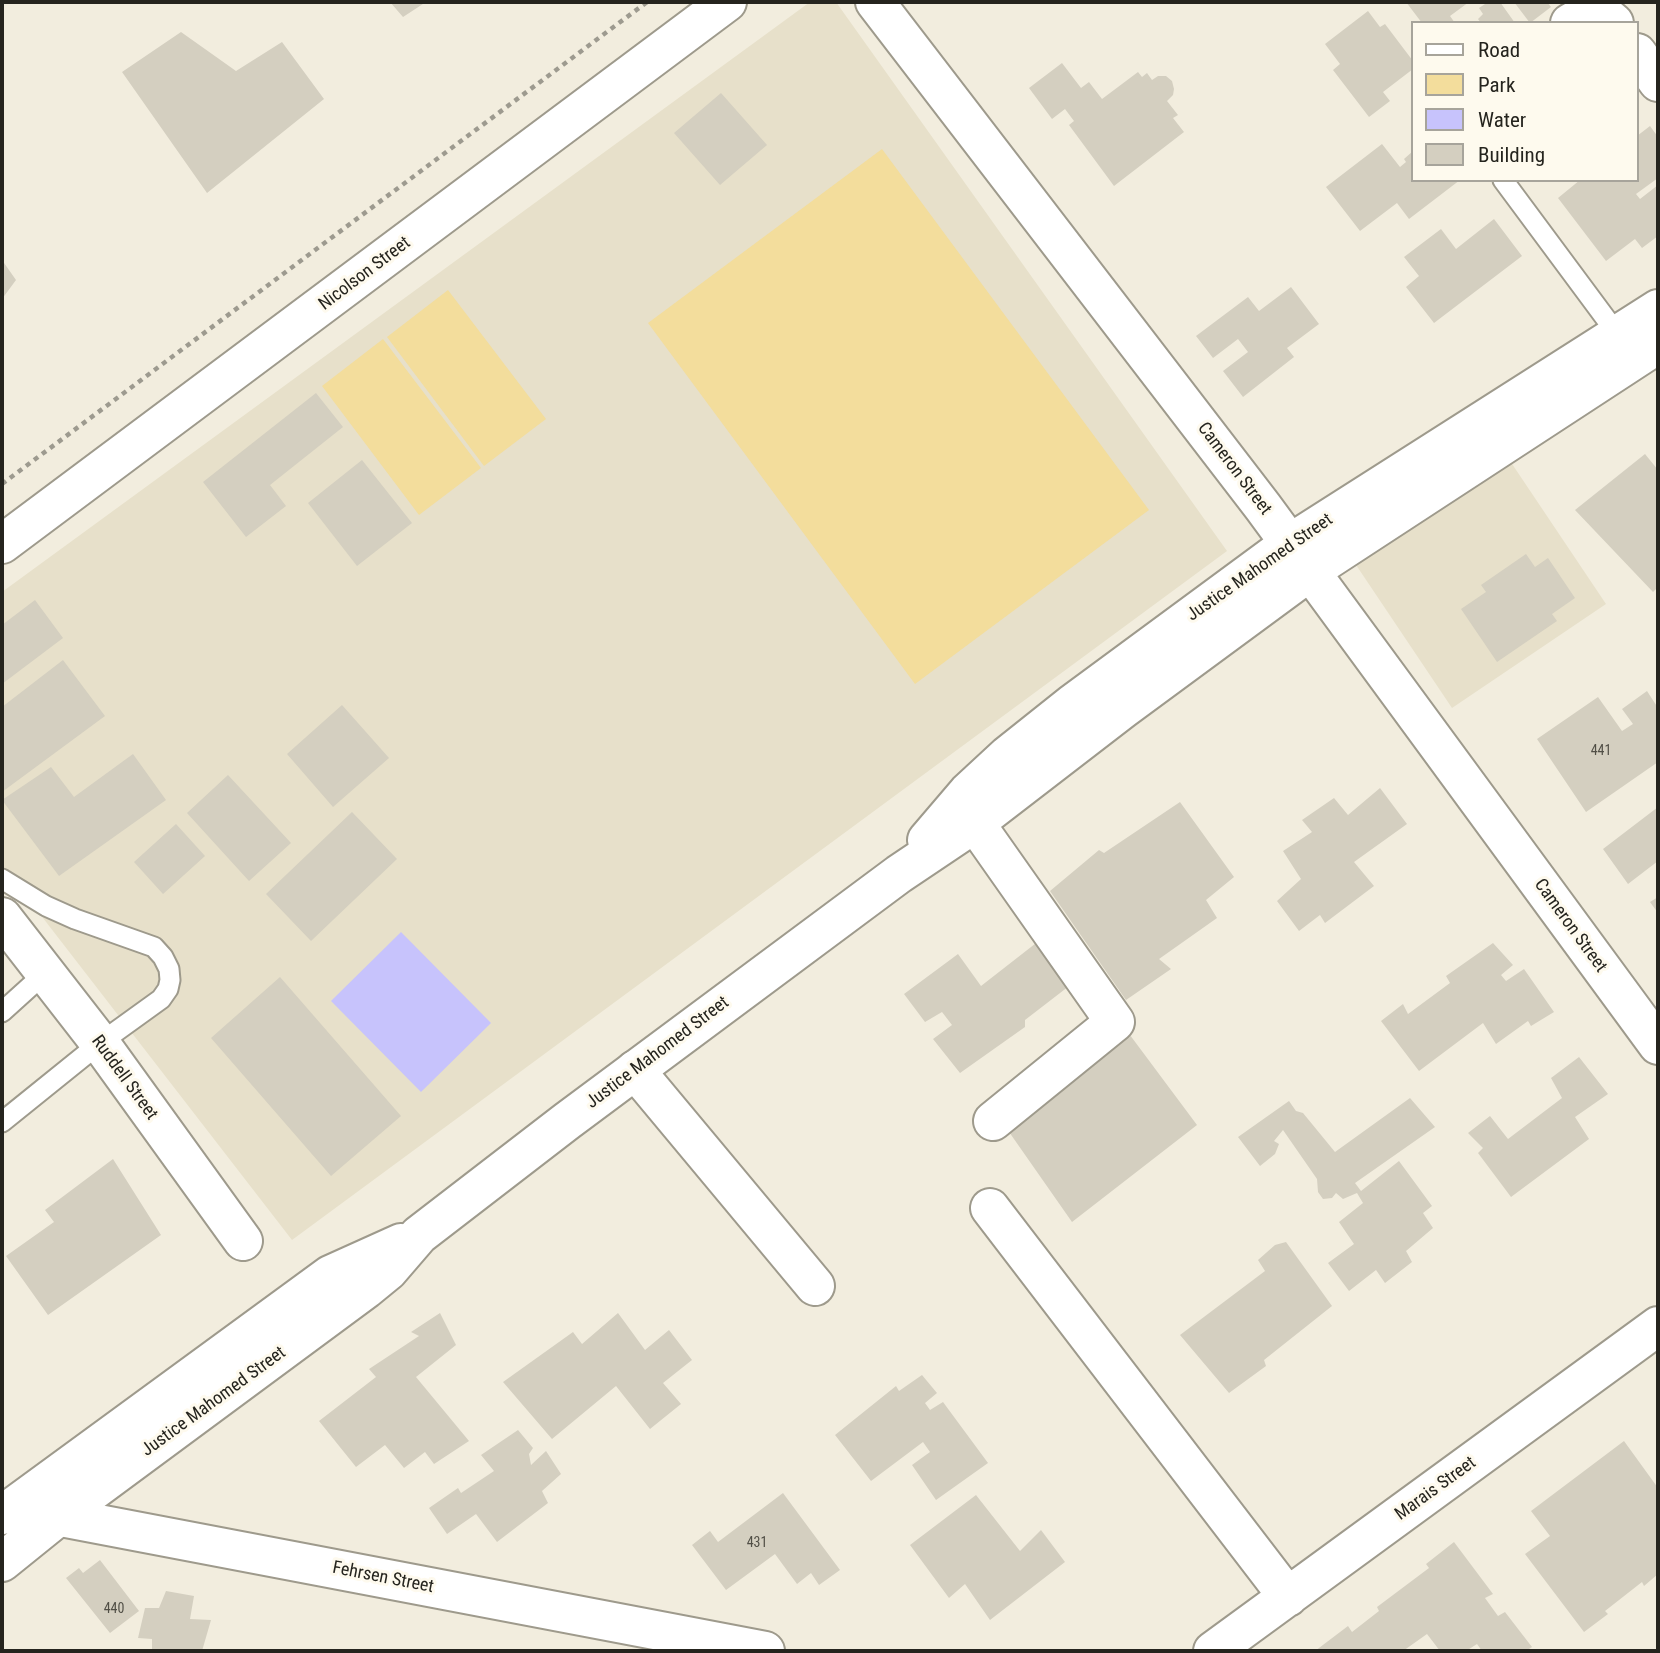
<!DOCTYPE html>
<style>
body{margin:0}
#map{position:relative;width:1660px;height:1653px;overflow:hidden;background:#f2edde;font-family:"Roboto Condensed",sans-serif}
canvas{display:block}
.frame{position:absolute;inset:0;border:4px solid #25241e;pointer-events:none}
.legend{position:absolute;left:1411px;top:21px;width:228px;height:161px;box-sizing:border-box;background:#fefaee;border:2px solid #a7a49b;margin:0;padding:9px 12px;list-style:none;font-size:21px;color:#25241e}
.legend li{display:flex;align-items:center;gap:14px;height:35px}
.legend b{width:35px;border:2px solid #a7a49b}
</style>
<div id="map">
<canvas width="1660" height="1653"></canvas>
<div class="frame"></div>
<ul class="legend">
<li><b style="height:9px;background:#fff"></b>Road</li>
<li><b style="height:19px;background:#f3dd9c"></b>Park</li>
<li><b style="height:19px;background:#c7c3fc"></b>Water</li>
<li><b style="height:19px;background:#d4cfc0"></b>Building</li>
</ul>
</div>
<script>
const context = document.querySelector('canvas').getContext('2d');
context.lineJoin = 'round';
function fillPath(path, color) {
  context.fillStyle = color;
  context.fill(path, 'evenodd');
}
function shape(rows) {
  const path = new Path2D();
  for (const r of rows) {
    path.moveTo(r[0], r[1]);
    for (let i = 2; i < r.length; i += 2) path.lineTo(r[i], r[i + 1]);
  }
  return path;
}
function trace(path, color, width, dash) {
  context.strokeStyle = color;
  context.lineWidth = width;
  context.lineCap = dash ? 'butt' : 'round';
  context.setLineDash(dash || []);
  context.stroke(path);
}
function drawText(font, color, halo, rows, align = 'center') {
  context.font = font + ' "Roboto Condensed",sans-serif';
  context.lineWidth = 6;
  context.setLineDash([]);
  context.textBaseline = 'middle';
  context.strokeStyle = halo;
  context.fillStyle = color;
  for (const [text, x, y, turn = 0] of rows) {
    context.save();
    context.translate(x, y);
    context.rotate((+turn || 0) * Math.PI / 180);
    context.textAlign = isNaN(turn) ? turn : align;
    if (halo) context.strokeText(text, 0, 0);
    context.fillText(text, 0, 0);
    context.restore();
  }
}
fillPath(shape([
 [810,2,836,2,1227,551,292,1240,2,865,2,592],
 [1500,446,1606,604,1452,708,1346,550]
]), '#e7e0ca');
fillPath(shape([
 [882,149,1149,510,915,684,648,323],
 [448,290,546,419,484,466,387,337],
 [383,339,481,468,419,515,322,386]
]), '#f3dd9c');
fillPath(shape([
 [401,932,491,1023,421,1092,331,1001]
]), '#c7c3fc');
fillPath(shape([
 [390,2,426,2,403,17],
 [1406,2,1469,2,1450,16,1455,23,1422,23],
 [1488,2,1500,2,1515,23,1481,23,1478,19,1483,14,1479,8],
 [1514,2,1547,2,1551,7,1530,23],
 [1368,11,1380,27,1385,24,1413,61,1413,69,1383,92,1390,101,1369,117,1333,70,1340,64,1325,44],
 [181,32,236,71,282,42,324,99,207,193,122,72],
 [1062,63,1081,88,1089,82,1102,99,1138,72,1142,77,1147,73,1152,80,1158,76,1166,76,1172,81,1174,89,1173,95,1167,101,1178,115,1173,118,1184,132,1114,186,1069,125,1074,121,1065,109,1052,119,1029,88],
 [721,93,767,145,720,185,674,133],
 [1650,126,1658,137,1658,178,1636,194,1640,199,1658,185,1658,236,1642,248,1635,239,1606,261,1558,198,1580,180,1637,180,1637,136],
 [1382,144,1400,167,1406,162,1404,159,1413,151,1413,180,1460,180,1409,219,1397,203,1360,231,1326,187],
 [1494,219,1522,256,1434,323,1406,287,1419,276,1404,257,1441,229,1456,249],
 [2,260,16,280,2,299],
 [1291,287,1319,324,1287,348,1294,357,1243,397,1223,371,1248,352,1238,339,1213,358,1196,336,1248,297,1259,311],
 [316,393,343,427,270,485,286,506,246,537,203,482],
 [1645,454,1658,470,1658,587,1653,592,1575,510],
 [362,460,412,523,357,566,308,503],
 [1526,554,1535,567,1548,558,1575,598,1552,614,1557,621,1497,662,1461,609,1486,592,1481,585],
 [35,600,63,638,2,684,2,625],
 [63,660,105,716,2,792,2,707],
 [1647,691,1658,708,1658,762,1586,812,1537,739,1598,697,1622,731,1633,724,1622,709],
 [342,705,389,758,333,807,287,754],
 [133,754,166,800,59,876,2,800,51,767,74,797],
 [228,775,291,843,249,881,187,813],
 [1380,788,1407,824,1354,862,1374,886,1325,923,1320,915,1299,931,1277,901,1301,879,1283,851,1312,832,1302,820,1334,798,1348,815],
 [1180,802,1234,877,1206,900,1217,918,1159,959,1171,969,1126,1000,1050,891,1099,850,1104,853],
 [1658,807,1658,861,1628,884,1603,849],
 [352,812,397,859,311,941,266,894],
 [176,824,205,856,163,894,134,862],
 [1658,897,1658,913,1650,902],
 [1040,940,1073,983,1025,1020,1025,1027,960,1073,933,1039,952,1025,942,1012,925,1022,904,994,958,954,981,986],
 [1493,943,1513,965,1501,975,1506,981,1524,969,1554,1012,1531,1026,1528,1021,1496,1044,1483,1023,1419,1071,1381,1021,1403,1004,1408,1014,1450,983,1446,976],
 [280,977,401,1116,331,1176,211,1038],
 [1121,1023,1197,1125,1072,1222,1000,1119],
 [1579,1057,1608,1094,1575,1117,1589,1139,1511,1197,1478,1153,1483,1148,1468,1133,1490,1116,1508,1139,1562,1098,1551,1078],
 [1410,1098,1435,1127,1355,1183,1361,1191,1399,1161,1432,1206,1423,1213,1433,1228,1406,1251,1412,1262,1385,1283,1376,1270,1349,1291,1328,1263,1354,1244,1339,1222,1363,1203,1357,1193,1343,1199,1336,1193,1332,1198,1323,1199,1318,1192,1317,1179,1283,1130,1274,1141,1279,1144,1275,1154,1260,1166,1238,1137,1289,1101,1296,1111,1303,1113,1335,1152],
 [113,1159,161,1235,48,1315,6,1256,54,1222,45,1210],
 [1286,1242,1332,1306,1264,1360,1266,1366,1229,1393,1180,1335,1265,1271,1258,1260,1275,1245],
 [440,1313,456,1345,416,1377,469,1441,434,1464,425,1452,404,1468,385,1445,356,1467,319,1421,376,1377,369,1369,419,1336,411,1332],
 [618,1313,645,1350,669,1330,692,1360,663,1383,681,1404,650,1429,616,1386,552,1439,503,1382,573,1332,582,1344],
 [922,1375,937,1393,925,1403,930,1410,943,1402,988,1463,936,1500,912,1465,930,1452,923,1442,871,1481,835,1435,896,1386,899,1391],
 [518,1430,533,1448,529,1454,531,1465,546,1451,561,1474,542,1491,548,1503,497,1542,476,1514,447,1534,429,1508,458,1488,461,1493,494,1471,481,1455],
 [1624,1441,1658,1488,1658,1574,1644,1586,1642,1582,1605,1611,1608,1614,1584,1632,1525,1554,1550,1536,1531,1511],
 [783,1493,840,1570,819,1585,811,1573,797,1584,775,1554,726,1590,692,1545,710,1531,718,1542],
 [976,1495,1020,1551,1041,1530,1065,1562,990,1620,965,1584,949,1598,910,1545],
 [1454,1542,1493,1594,1485,1598,1498,1616,1505,1612,1532,1647,1526,1651,1482,1651,1477,1644,1466,1651,1440,1651,1427,1634,1403,1651,1315,1651,1348,1626,1352,1632,1379,1611,1377,1607,1429,1568,1426,1564],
 [100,1560,139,1611,110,1633,66,1578,79,1568,83,1573],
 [166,1591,194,1596,190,1619,211,1620,202,1651,152,1651,152,1639,138,1638,145,1608,159,1608]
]), '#d4cfc0');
const service = shape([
 [1503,180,1618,335],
 [2,879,46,906,75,919,154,947,163,957,169,969,170,980,168,989,161,999,100,1043,2,1122],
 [2,1012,44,974]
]);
const minor = shape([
 [875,2,1263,507,1658,1045],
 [1570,23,1588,13,1600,11,1614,23],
 [1637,53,1658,82],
 [2,544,727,2],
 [975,823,1115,1022,993,1121],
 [2,917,100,1043,243,1241],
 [635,1070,815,1286],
 [990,1208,1288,1597],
 [35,1512,765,1651],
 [1213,1651,1658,1326]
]);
const secondary = shape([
 [927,840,968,792,1008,755,1072,704,1289,544,1658,309],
 [2,1515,330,1275,401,1243],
 [2,1562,59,1516,366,1289,388,1271,419,1235,567,1121,899,874,975,823,1123,709,1309,572,1658,344]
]);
trace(service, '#9e9a8c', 23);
trace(minor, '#9e9a8c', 42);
trace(secondary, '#9e9a8c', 42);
trace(shape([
 [2,484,647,2]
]), '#9d9a8f', 4.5, [5, 5]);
trace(service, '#fff', 19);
trace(minor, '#fff', 38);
trace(secondary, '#fff', 38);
drawText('14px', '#514f46', null, [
 ["441",1601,751],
 ["431",757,1543],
 ["440",114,1609]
]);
drawText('18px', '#25241e', '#fefaee', [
 ["Nicolson Street",365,274,-37],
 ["Cameron Street",1234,469,53],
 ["Justice Mahomed Street",1260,568,-35],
 ["Cameron Street",1570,926,54],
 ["Justice Mahomed Street",658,1053,-37],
 ["Ruddell Street",124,1078,54],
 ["Justice Mahomed Street",214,1402,-36],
 ["Marais Street",1436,1489,-36],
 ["Fehrsen Street",383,1578,11]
]);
</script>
